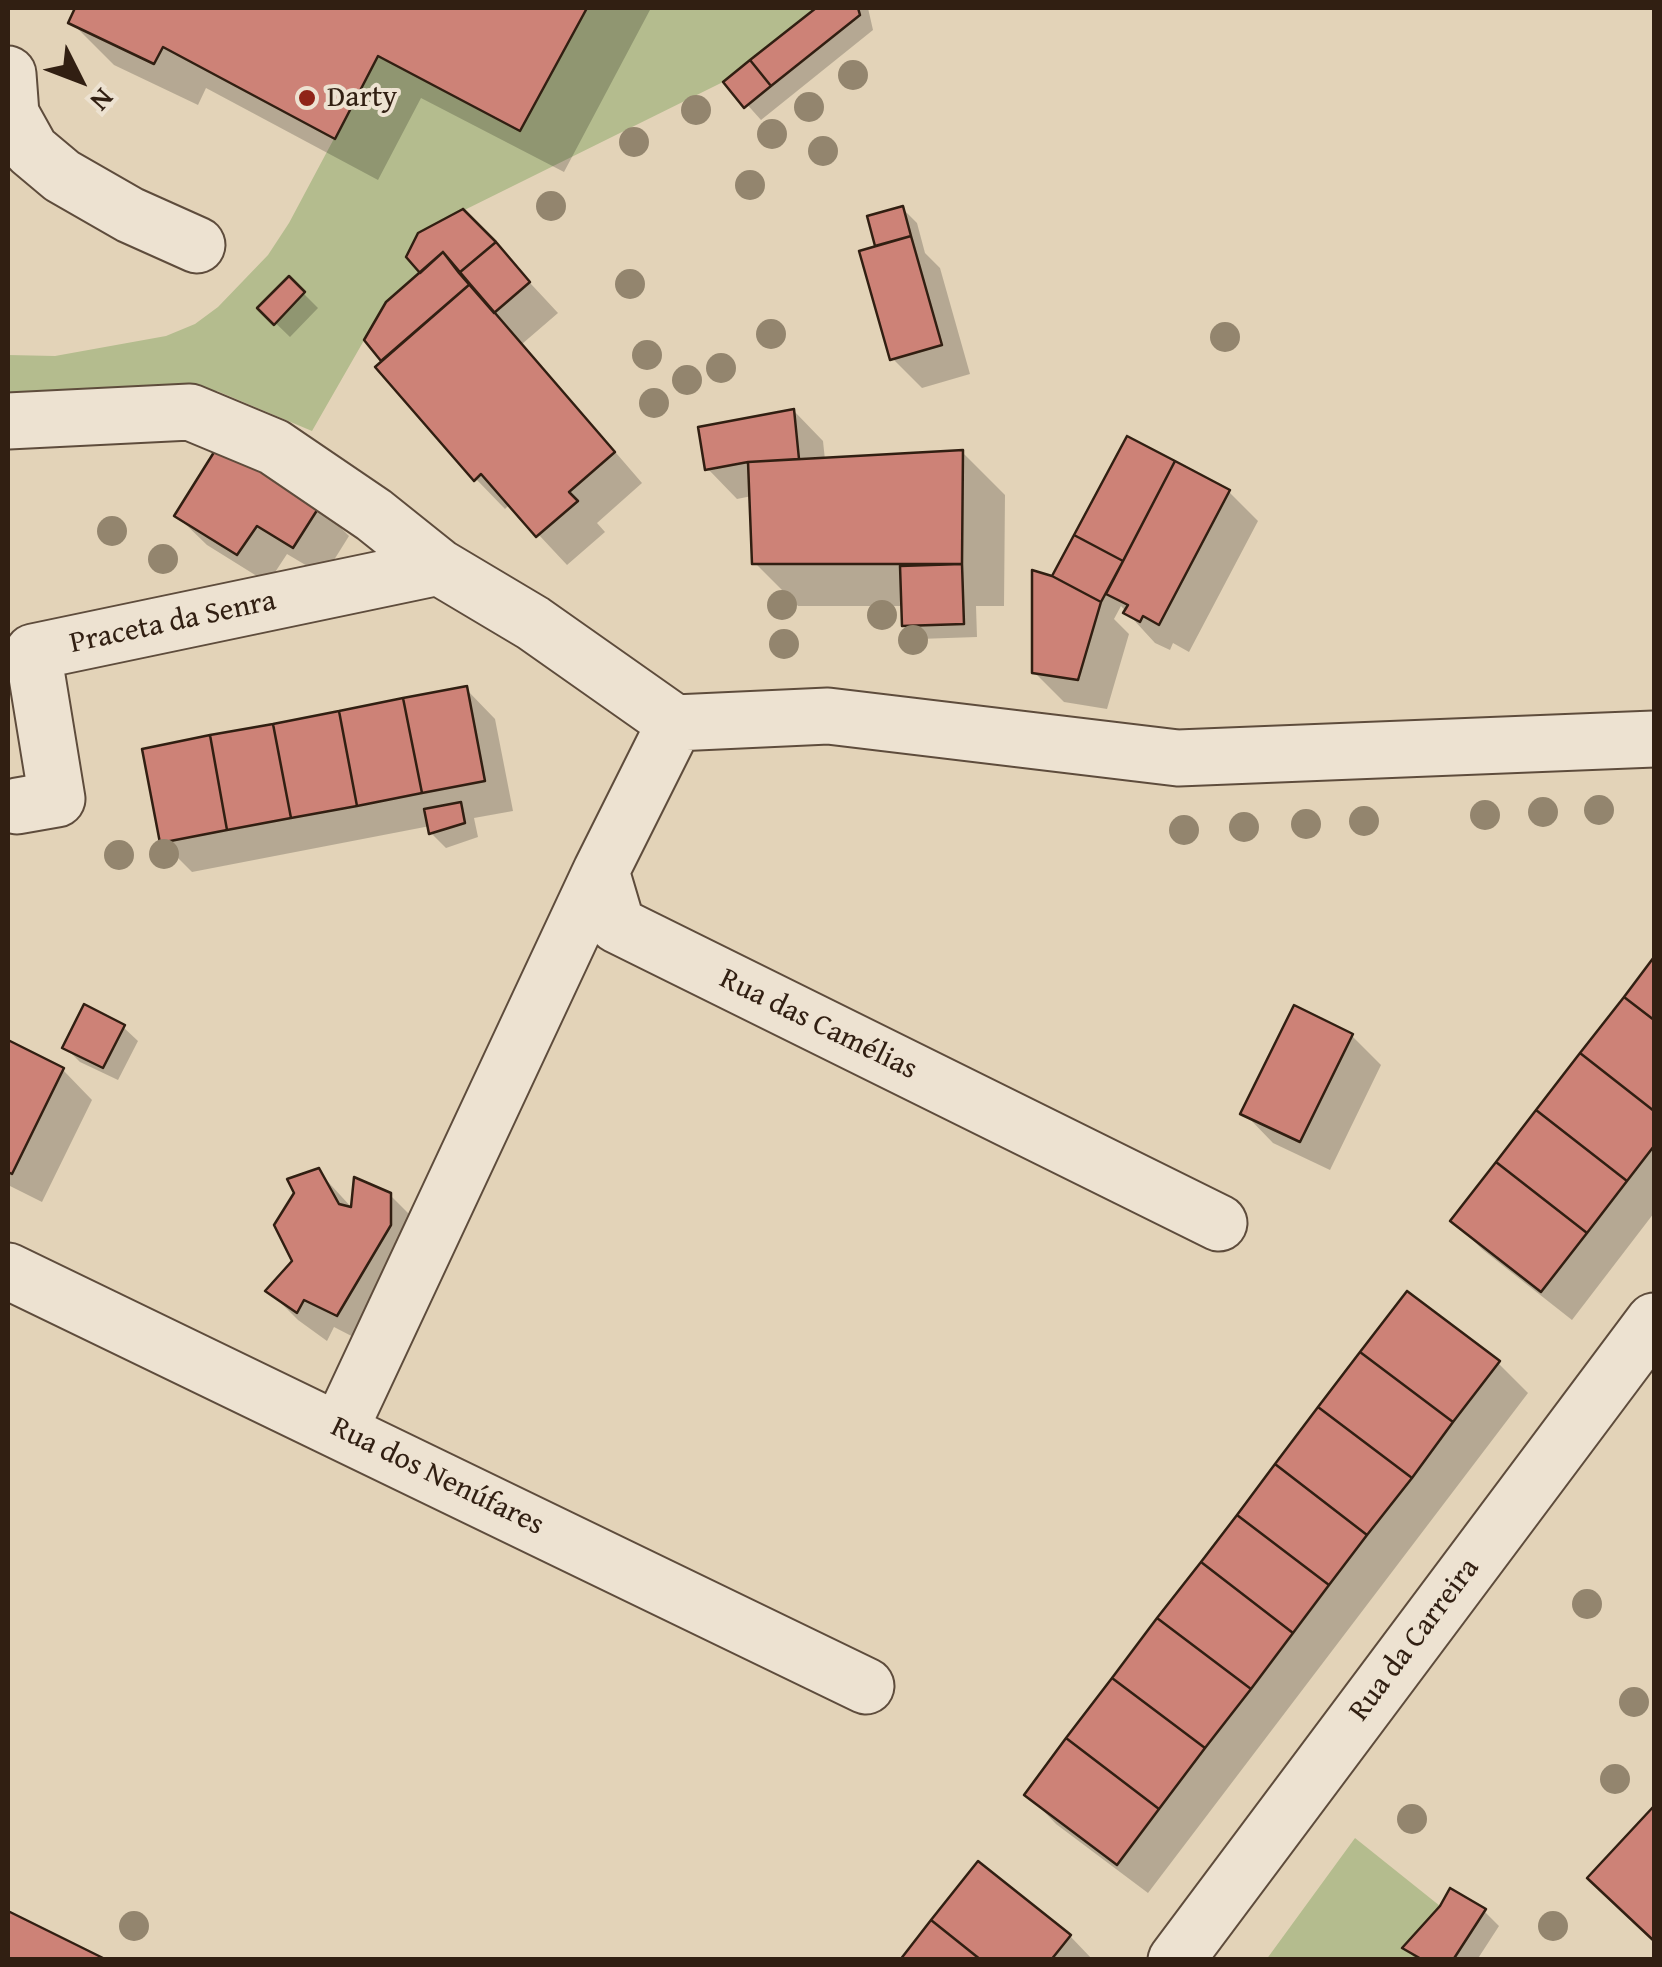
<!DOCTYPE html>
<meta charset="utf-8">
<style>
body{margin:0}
#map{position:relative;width:1662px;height:1967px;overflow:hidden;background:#e3d3b8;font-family:"Gentium Book Plus",serif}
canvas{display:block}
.frame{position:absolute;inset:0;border:10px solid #311f12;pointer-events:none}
.north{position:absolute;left:30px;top:30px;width:100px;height:100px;-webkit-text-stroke:8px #ede2d1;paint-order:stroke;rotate:132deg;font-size:28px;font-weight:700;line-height:40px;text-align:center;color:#311f12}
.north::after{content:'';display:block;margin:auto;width:35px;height:45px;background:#311f12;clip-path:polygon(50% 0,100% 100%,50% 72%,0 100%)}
</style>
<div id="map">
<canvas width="1662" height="1967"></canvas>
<div class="frame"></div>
<div class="north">N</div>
</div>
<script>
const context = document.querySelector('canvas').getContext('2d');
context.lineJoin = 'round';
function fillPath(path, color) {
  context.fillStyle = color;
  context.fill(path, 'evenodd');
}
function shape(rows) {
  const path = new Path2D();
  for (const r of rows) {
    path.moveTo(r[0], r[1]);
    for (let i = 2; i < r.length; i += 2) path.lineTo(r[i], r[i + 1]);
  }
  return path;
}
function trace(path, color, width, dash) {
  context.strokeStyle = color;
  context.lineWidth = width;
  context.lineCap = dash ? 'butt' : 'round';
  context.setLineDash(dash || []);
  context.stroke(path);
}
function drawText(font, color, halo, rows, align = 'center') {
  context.font = font + ' "Gentium Book Plus",serif';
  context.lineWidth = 8;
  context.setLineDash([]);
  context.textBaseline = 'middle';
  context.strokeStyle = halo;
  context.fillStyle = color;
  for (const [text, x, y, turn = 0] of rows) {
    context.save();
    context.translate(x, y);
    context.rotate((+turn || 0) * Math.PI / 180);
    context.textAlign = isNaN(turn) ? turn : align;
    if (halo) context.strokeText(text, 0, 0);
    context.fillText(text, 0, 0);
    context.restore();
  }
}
fillPath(shape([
 [587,8,816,8,723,82,418,233,406,257,420,273,386,302,312,431,217,391,8,396,8,355,55,356,166,336,195,324,218,307,268,255,289,223,378,56,520,131],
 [1355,1838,1440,1906,1403,1948,1423,1959,1266,1960]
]), '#b4bc8e');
fillPath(shape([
 [78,8,651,8,564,172,421,98,378,180,206,88,198,105,114,65,71,22],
 [820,8,868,8,873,30,761,120,727,82],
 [903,209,917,223,925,253,940,268,970,374,922,388,892,358,878,248,870,218],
 [492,242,558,313,522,344,642,483,597,523,605,532,567,565,510,504,505,509,476,479,367,340],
 [289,279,318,308,290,337,260,308],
 [794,411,823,441,825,460,962,452,1005,495,1004,606,976,606,977,637,919,639,905,624,904,606,798,606,755,563,752,496,737,499,708,469],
 [1128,439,1229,492,1258,521,1189,652,1173,643,1170,650,1155,643,1121,606,1114,619,1129,634,1107,709,1064,702,1034,672,1054,579],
 [319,506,349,536,324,576,287,554,268,583,207,545,177,516],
 [466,689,495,719,513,811,474,818,478,837,446,848,431,833,430,826,192,872,162,842],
 [1654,961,1654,1213,1572,1320,1483,1250,1453,1221],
 [123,1027,138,1041,118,1080,80,1062,65,1047],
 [1352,1036,1381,1065,1330,1170,1273,1143,1244,1113],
 [8,1043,63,1070,92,1100,42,1202,8,1185],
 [318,1171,353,1209,390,1195,420,1225,367,1344,334,1327,327,1341,298,1320,269,1291,295,1262],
 [1498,1363,1528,1393,1148,1893,1056,1824,1027,1794],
 [1654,1809,1654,1940,1590,1878],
 [1484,1911,1499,1926,1477,1960,1417,1960,1405,1948],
 [1070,1936,1093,1960,903,1960]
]), '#0003');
const building = shape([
 [75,8,587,8,520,131,378,56,335,139,163,47,154,64,68,23,75,8],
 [816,8,858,8,860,15,771,86,750,60,816,8],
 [750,60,771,86,744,108,723,82,750,60],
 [903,206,911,236,875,246,867,216,903,206],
 [463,209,496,242,459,273,443,252,420,273,406,257,418,233,463,209],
 [911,236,942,345,890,360,859,251,911,236],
 [496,242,530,282,494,313,459,273,496,242],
 [443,252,470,284,381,361,364,340,386,302,443,252],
 [289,276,305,292,274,325,257,308,289,276],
 [470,284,615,452,569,492,578,501,536,537,481,474,474,481,375,367,470,284],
 [794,409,799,459,748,462,705,470,698,427,794,409],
 [1127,436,1175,461,1123,561,1074,535,1127,436],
 [221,441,321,504,293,548,257,526,237,555,174,516,221,441],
 [963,450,962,564,752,564,748,462,963,450],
 [1175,461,1230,490,1159,625,1143,616,1140,622,1123,613,1128,605,1106,594,1175,461],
 [1074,535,1123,561,1101,602,1052,576,1074,535],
 [962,564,964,624,902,626,900,566,962,564],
 [1032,570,1052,576,1101,602,1078,680,1032,673,1032,570],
 [467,686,485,781,422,793,403,698,467,686],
 [403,698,422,793,357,806,339,711,403,698],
 [339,711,357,806,291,818,273,724,339,711],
 [273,724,291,818,227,830,210,735,273,724],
 [210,735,227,830,160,843,142,749,210,735],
 [461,802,465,823,429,834,424,809,461,802],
 [1654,957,1654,1020,1624,997,1654,957],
 [1624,997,1654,1020,1654,1111,1580,1053,1624,997],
 [84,1004,125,1025,103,1068,62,1048,84,1004],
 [1294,1005,1353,1034,1300,1142,1240,1114,1294,1005],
 [8,1040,64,1068,12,1174,8,1172,8,1040],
 [1580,1053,1654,1111,1654,1146,1627,1181,1536,1110,1580,1053],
 [1536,1110,1627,1181,1587,1233,1496,1162,1536,1110],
 [1496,1162,1587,1233,1541,1292,1450,1221,1496,1162],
 [319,1168,339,1204,351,1207,354,1177,391,1193,391,1225,337,1316,304,1300,297,1313,265,1291,292,1261,274,1225,294,1193,287,1179,319,1168],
 [1407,1291,1500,1361,1453,1422,1360,1352,1407,1291],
 [1360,1352,1453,1422,1412,1478,1318,1407,1360,1352],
 [1318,1407,1412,1478,1367,1535,1275,1464,1318,1407],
 [1275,1464,1367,1535,1329,1585,1237,1515,1275,1464],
 [1237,1515,1329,1585,1293,1633,1201,1562,1237,1515],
 [1201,1562,1293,1633,1251,1689,1157,1618,1201,1562],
 [1157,1618,1251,1689,1205,1748,1112,1678,1157,1618],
 [1112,1678,1205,1748,1159,1809,1066,1738,1112,1678],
 [1066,1738,1159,1809,1117,1865,1024,1795,1066,1738],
 [1654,1806,1654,1941,1587,1878,1654,1806],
 [978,1861,1071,1935,1051,1960,981,1960,931,1920,978,1861],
 [1450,1888,1486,1909,1453,1960,1423,1960,1402,1948,1440,1906,1450,1888],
 [8,1911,105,1959,105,1960,8,1960,8,1911],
 [931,1920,981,1960,900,1960,931,1920]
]);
fillPath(building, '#cd8277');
trace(building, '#311f12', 2.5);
const minor = shape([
 [8,74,11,114,31,150,62,176,130,215,197,245],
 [8,421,190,412,274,447,374,515,439,567,533,623,675,723,828,716,1178,758,1654,739],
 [675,723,601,871,617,925,1219,1223],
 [17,806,57,799,33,652,439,567],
 [8,1271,866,1686],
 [340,1429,601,871],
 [1176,1960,1654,1321]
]);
trace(minor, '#5e4c3c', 59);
trace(minor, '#ede2d1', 55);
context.fillStyle = '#93856e';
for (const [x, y] of [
 [853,75],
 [809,107],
 [696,110],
 [772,134],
 [634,142],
 [823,151],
 [750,185],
 [551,206],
 [630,284],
 [771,334],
 [1225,337],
 [647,355],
 [721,368],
 [687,380],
 [654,403],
 [112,531],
 [163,559],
 [782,605],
 [882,615],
 [913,640],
 [784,644],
 [1599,810],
 [1543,812],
 [1485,815],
 [1364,821],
 [1306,824],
 [1244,827],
 [1184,830],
 [164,854],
 [119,855],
 [1587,1604],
 [1634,1702],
 [1615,1779],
 [1412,1819],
 [134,1926],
 [1553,1926]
]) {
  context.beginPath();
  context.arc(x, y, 15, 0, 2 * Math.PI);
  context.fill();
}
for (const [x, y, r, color] of [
 [307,98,10,"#8f2418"]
]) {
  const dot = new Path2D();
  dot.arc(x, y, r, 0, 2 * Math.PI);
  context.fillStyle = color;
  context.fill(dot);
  trace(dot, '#ede2d1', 4);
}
drawText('30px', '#311f12', '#ede2d1', [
 ["Darty",327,98]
], 'left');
drawText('30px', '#311f12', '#ede2d1', [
 ["Praceta da Senra",173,623,-12],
 ["Rua das Camélias",818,1025,26],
 ["Rua dos Nenúfares",437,1477,26],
 ["Rua da Carreira",1415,1640,-53]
]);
</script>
